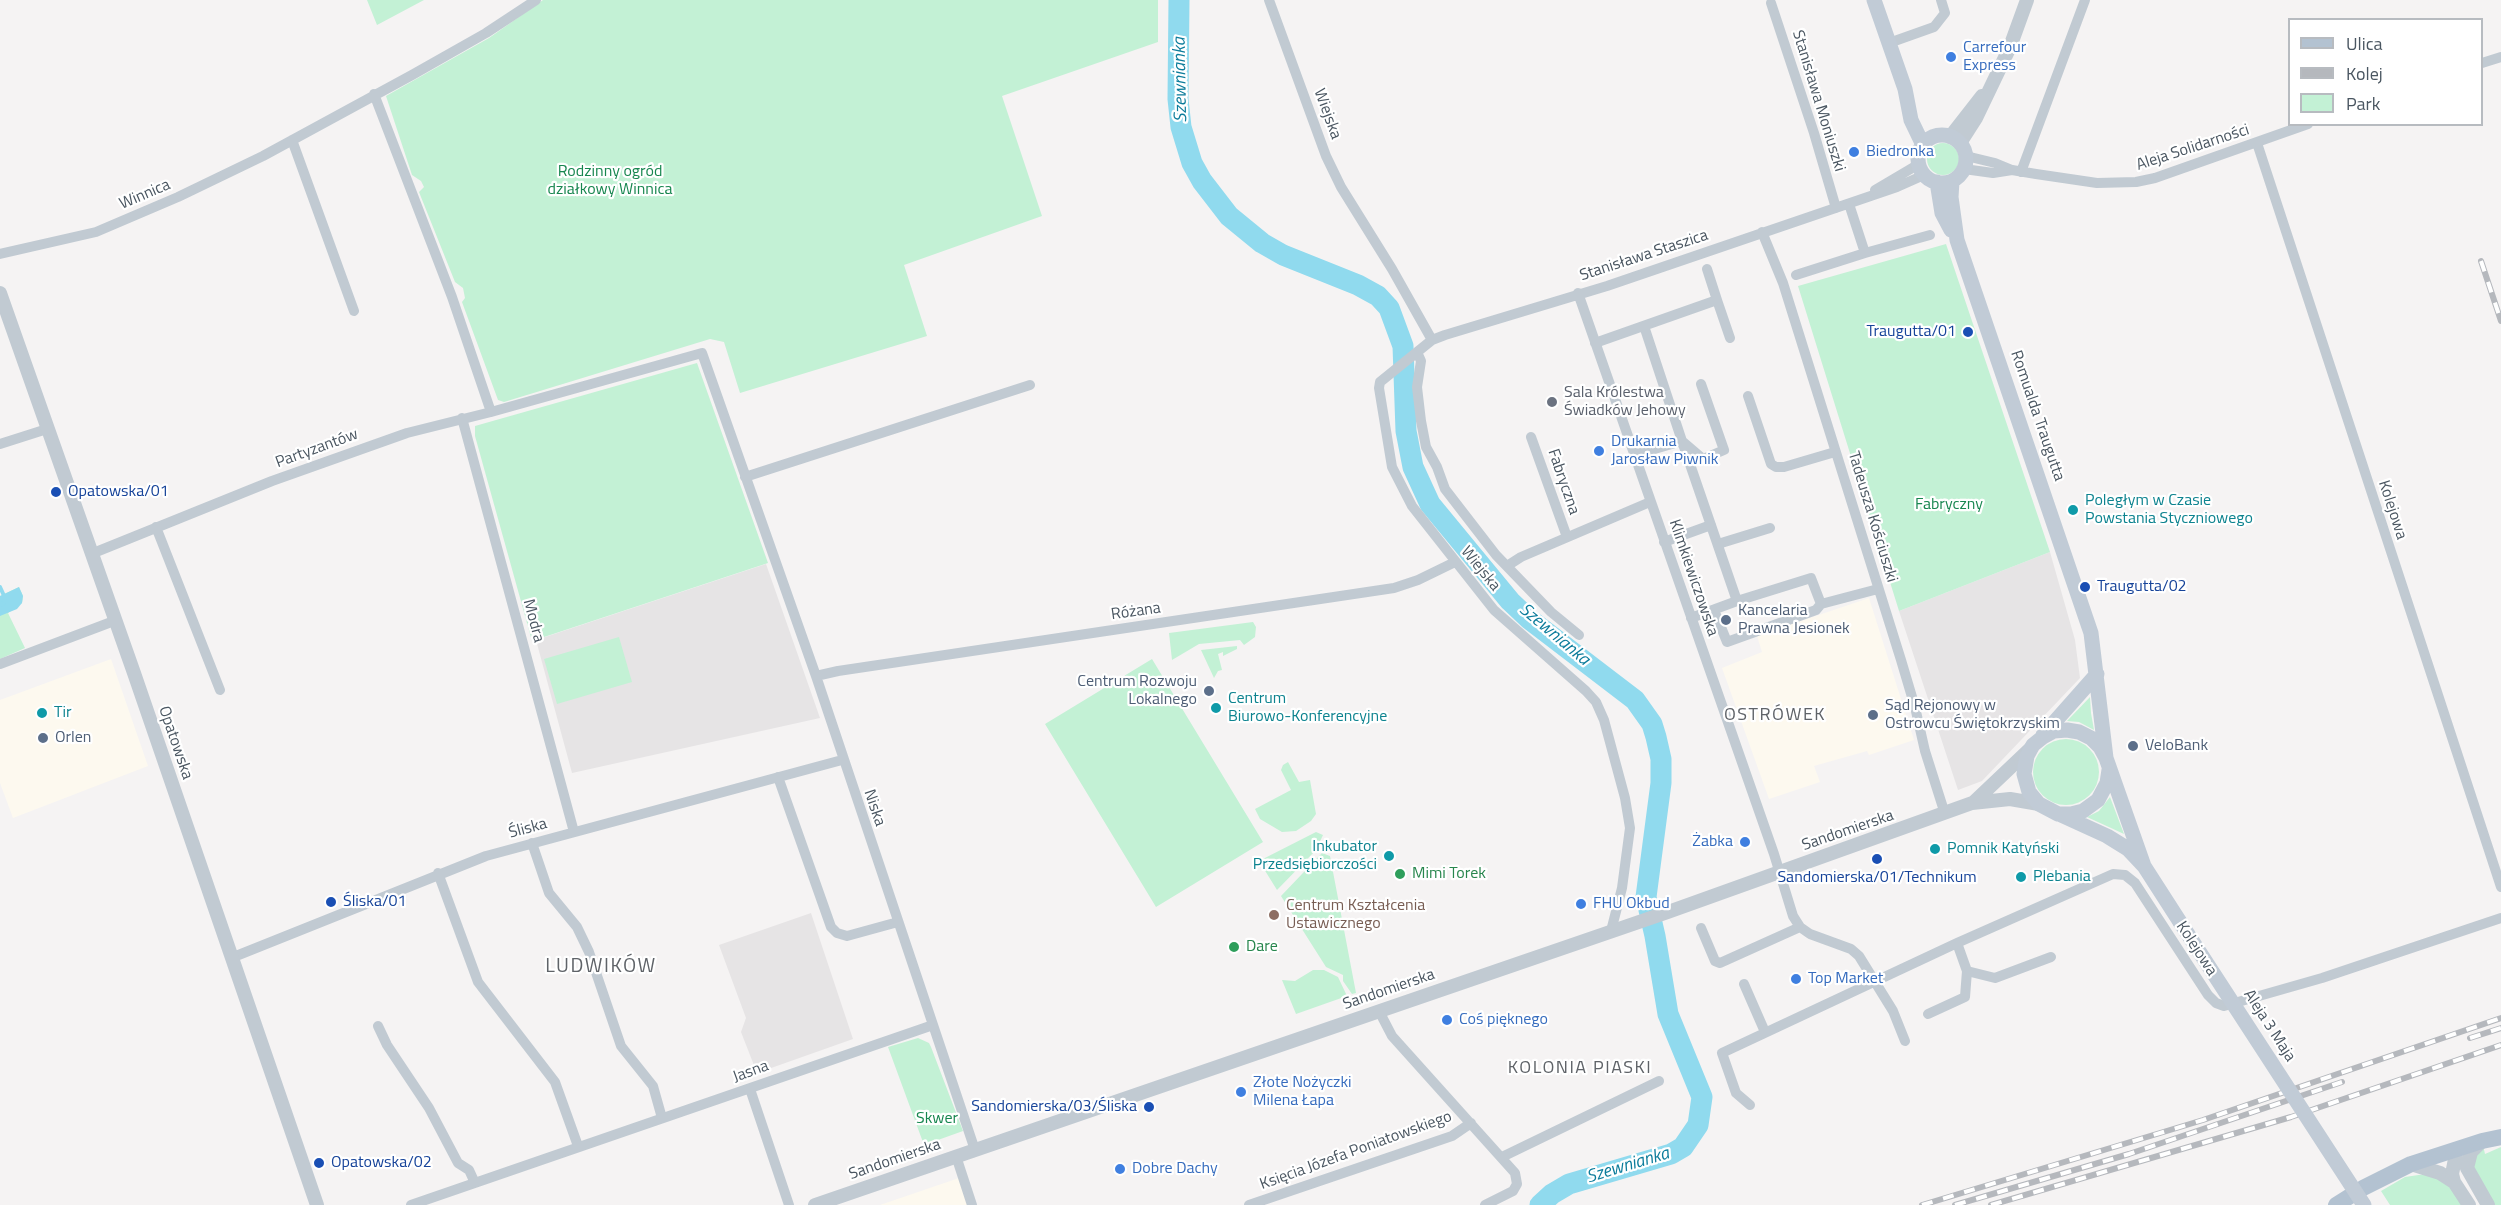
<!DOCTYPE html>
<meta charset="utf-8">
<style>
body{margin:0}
#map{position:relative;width:2501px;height:1205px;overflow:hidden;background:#f5f3f3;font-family:"Titillium Web",sans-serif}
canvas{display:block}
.legend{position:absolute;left:2288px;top:18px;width:195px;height:108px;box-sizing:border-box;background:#fff;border:2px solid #b7bbc0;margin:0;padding:8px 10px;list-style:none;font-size:18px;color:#4a5661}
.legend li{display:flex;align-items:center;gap:12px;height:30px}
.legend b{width:30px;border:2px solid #b7bbc0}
</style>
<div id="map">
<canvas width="2501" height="1205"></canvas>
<ul class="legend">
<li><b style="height:8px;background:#b3c2d1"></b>Ulica</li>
<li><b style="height:8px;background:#b5b8bd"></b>Kolej</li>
<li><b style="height:16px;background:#c3f1d5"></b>Park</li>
</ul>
</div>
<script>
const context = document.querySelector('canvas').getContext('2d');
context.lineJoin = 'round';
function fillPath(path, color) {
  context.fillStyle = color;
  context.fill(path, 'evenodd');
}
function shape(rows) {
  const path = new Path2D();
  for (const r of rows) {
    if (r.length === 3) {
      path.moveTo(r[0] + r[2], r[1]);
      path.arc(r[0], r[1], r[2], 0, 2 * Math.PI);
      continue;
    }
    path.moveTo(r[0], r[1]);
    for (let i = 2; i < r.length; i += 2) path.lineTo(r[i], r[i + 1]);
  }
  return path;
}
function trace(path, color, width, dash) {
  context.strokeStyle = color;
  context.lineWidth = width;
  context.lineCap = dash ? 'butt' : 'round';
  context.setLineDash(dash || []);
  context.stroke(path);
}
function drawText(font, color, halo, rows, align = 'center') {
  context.font = font + ' "Titillium Web",sans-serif';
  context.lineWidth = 4.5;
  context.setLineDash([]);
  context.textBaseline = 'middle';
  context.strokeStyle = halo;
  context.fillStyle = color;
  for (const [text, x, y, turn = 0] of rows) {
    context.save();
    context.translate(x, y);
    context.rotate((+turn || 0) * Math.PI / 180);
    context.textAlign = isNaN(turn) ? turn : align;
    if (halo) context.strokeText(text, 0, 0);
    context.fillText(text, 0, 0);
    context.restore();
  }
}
fillPath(shape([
 [1869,598,1914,740,1869,755,1867,751,1814,766,1820,782,1769,799,1722,668,1762,652,1757,636],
 [111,659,148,766,13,818,0,783,0,700],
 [959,1178,968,1205,880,1205]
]), '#fdf9ef');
fillPath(shape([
 [2050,552,2075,640,2080,678,1982,781,1958,790,1899,611],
 [766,564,820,718,572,773,536,640],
 [811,913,853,1039,757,1073,741,1032,746,1018,719,945]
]), '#e6e4e5');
fillPath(shape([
 [367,0,424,0,377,25],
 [543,0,1158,0,1158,42,1002,96,1042,216,904,265,927,336,740,393,724,342,710,339,504,402,498,400,462,302,465,298,463,288,455,282,419,192,424,187,421,181,412,175,386,96,489,38],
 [1943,159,16],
 [1946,244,2050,552,1899,611,1798,286],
 [697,363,768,563,532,641,475,436,475,426],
 [19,587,23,596,22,603,8,613,25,648,0,659,0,596],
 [1253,622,1256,627,1255,637,1244,645,1240,640,1199,644,1172,660,1169,633],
 [619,637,632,682,557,704,544,659],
 [1237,646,1237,649,1223,656,1223,652,1218,654,1222,670,1218,671,1214,678,1201,650],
 [1152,659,1263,842,1156,907,1045,724],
 [2090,697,2091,713,2094,730,2079,722,2067,721],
 [2066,772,33],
 [1288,762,1299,782,1310,780,1316,814,1311,821,1296,831,1282,832,1260,819,1255,809,1291,790,1281,770,1283,765],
 [2110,797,2124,834,2087,817,2099,811],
 [1316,832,1323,835,1316,850,1277,890,1259,861],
 [1322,853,1330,856,1356,993,1352,994,1343,981,1343,975,1326,967,1281,896],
 [1313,970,1324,970,1338,977,1347,996,1296,1014,1282,980,1295,981],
 [918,1038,929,1043,931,1047,963,1131,924,1145,888,1047],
 [2482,1141,2485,1154,2501,1147,2501,1205,2488,1205,2469,1176],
 [2432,1173,2443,1179,2464,1205,2390,1205,2381,1191,2405,1177]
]), '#c3f1d5');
fillPath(shape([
 [19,587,23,596,22,603,17,609,0,616,0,596]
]), '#90daee');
trace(shape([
 [0,587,5,598,4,603,0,605]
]), '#90daee', 4);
trace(shape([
 [1179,0,1178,99,1181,127,1192,163,1202,181,1229,216,1262,243,1283,255,1358,285,1378,296,1389,308,1403,346,1406,431,1413,467,1430,504,1510,601,1529,619,1635,700,1652,724,1656,737,1661,759,1661,783,1646,897,1655,936,1668,1014,1702,1097,1698,1125,1683,1147,1671,1154,1569,1184,1552,1194,1540,1205]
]), '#90daee', 21);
trace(shape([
 [1269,0,1326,156,1341,187,1392,269,1432,340],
 [1771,3,1814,133,1836,208],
 [1889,43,1934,27,1945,13,1941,0],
 [2482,63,2501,57],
 [374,94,452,297,491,412],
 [292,140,354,311],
 [2257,143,2501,887],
 [1966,156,1995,163,2012,170,2036,174,2097,183,2136,182,2155,178,2308,124],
 [1964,169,1993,173,2012,170],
 [2021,172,2085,0],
 [1875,190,1919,164],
 [1762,232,1783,283,1901,660,1915,707,1925,751,1945,814],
 [1865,253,1930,235],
 [0,254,96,232,178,197,263,156,412,75,486,33,536,0],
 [1707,269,1717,300],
 [1796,275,1865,253,1849,204],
 [1578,293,1774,854,1793,916,1800,927,1810,934,1851,949,1859,956,1893,1011,1905,1041],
 [1644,326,1682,441,1703,459,1724,450,1701,384],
 [1595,343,1717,300,1730,338],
 [1417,352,1421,361,1417,387,1421,421,1426,447,1437,467,1445,489,1496,555,1551,612,1579,635],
 [1748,396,1771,464,1776,467,1784,467,1835,452],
 [462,418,574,832],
 [1531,437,1567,537],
 [0,444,47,429],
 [1634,455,1682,441,1737,601,1691,618],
 [745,477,1030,385],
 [156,527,220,690],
 [1664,542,1711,525],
 [1718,544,1770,528],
 [91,554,272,481,407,433,491,412,702,353,816,676,975,1150],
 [1507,566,1521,557,1650,502],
 [1737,601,1811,578,1821,604,1878,589],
 [1714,610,1727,642,1816,610,1821,604],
 [0,664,114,621],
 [816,676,838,671,1394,588,1418,580,1455,562],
 [778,777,831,927,837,933,847,936,898,922],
 [532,843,549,893,577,927,589,952,621,1046,653,1086,662,1118],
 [438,873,478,982,555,1082,578,1146],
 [1701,928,1715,961,1720,963,1800,927],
 [1611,931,1622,888,1630,828,1625,798,1604,720,1596,702,1586,691,1494,610,1412,506,1392,467,1379,388,1380,382,1432,340,1445,335,1607,286,1897,187,1924,175],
 [1957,943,1967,971,1995,978,2051,957],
 [231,958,486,856,842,760],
 [1744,984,1765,1032],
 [1379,1011,1392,1036,1515,1173,1517,1184,1513,1191,1485,1205],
 [1928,1014,1965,997,1967,971],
 [378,1026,387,1045,429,1108,458,1163,469,1170,475,1183],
 [750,1089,789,1205],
 [1750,1105,1736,1093,1722,1053,1957,943,2113,874,2125,875,2135,883,2208,995,2216,1003,2224,1006,2322,978,2501,918],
 [956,1156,972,1205],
 [1502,1157,1659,1081],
 [411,1205,933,1025],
 [1249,1205,1452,1136,1471,1123]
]), '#c1cad2', 10);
trace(shape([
 [1950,137,1982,96],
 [1960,143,1976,118,2010,47,2027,0],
 [0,293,134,673,317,1205],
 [1974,802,2032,747],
 [2482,1141,2471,1152,2467,1168,2488,1205],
 [2457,1149,2452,1174,2454,1182,2469,1205],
 [2411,1164,2440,1173,2454,1182],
 [815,1205,1668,912,1972,803,2010,799,2039,804]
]), '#c1cad2', 14);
trace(shape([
 [1874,0,1905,89,1911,120,1923,145],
 [1942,159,24],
 [1952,181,1951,197,1957,240,2091,633,2106,758],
 [1937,182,1942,213,1951,230],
 [2043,735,2097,674],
 [2109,770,2107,783,2098,800,2083,811,2071,814,2058,814,2039,804,2029,792,2024,774,2027,756,2033,745,2043,737,2054,731,2067,730,2079,732,2091,738,2100,747,2106,758,2144,866],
 [2061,815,2107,836,2128,849,2144,866,2180,922]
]), '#c1cbd6', 15);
trace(shape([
 [2336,1205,2363,1188,2411,1164,2482,1141,2501,1137]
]), '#b3c2d1', 16);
const rail = shape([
 [2481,261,2501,321],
 [2470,1038,2501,1028],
 [1922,1205,2203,1120,2501,1018],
 [1955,1205,2129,1154,2342,1082],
 [1991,1205,2291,1117,2501,1045]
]);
trace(rail, '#b5b8bd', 6);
trace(rail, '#fff', 4, [11]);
trace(shape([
 [2180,922,2364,1205]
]), '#c1cbd6', 15);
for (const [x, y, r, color] of [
 [1951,57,6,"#3f7fe0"],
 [1854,152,6,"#3f7fe0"],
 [1968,332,6,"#1a4fb4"],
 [1552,402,6,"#6b7280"],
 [1599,451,6,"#3f7fe0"],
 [56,492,6,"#1a4fb4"],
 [2073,510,6,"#0f9aa8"],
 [2085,587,6,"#1a4fb4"],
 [1726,620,6,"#5c6f8a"],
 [1209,691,6,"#5c6f8a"],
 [1216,708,6,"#0f9aa8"],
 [42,713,6,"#0f9aa8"],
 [1873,715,6,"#5c6f8a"],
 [43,738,6,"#5c6f8a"],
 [2133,746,6,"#5c6f8a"],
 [1745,842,6,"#3f7fe0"],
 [1935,849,6,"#0f9aa8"],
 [1389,856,6,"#0f9aa8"],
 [1877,859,6,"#1a4fb4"],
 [1400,874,6,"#2e9e5b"],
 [2021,877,6,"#0f9aa8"],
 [331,902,6,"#1a4fb4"],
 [1581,904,6,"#3f7fe0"],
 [1274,915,6,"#8d6e63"],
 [1234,947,6,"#2e9e5b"],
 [1796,979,6,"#3f7fe0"],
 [1447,1020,6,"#3f7fe0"],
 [1241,1092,6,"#3f7fe0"],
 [1149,1107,6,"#1a4fb4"],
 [319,1163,6,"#1a4fb4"],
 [1120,1169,6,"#3f7fe0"]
]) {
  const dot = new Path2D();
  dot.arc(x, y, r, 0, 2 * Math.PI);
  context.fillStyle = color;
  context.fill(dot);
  trace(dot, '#fff', 2);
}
drawText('16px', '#366cbe', '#fff', [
 ["Carrefour",1963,48],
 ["Express",1963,66],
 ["Biedronka",1866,152],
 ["Drukarnia",1611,442],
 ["Jarosław Piwnik",1611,460],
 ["Żabka",1733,842,"right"],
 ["FHU Okbud",1593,904],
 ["Top Market",1808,979],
 ["Coś pięknego",1459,1020],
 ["Złote Nożyczki",1253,1083],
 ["Milena Łapa",1253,1101],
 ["Dobre Dachy",1132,1169]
], 'left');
drawText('16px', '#4a5661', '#fff', [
 ["Stanisława Moniuszki",1818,101,73],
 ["Wiejska",1327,114,70],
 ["Aleja Solidarności",2193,148,-18],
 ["Winnica",145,195,-23],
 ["Stanisława Staszica",1644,256,-18],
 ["Romualda Traugutta",2037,416,71],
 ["Partyzantów",317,449,-20],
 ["Fabryczna",1563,482,71],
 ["Kolejowa",2392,510,72],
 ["Tadeusza Kościuszki",1872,517,73],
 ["Wiejska",1480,569,51],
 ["Klimkiewiczowska",1693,578,71],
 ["Różana",1136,612,-8],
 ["Modra",533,621,75],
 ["Opatowska",175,743,71],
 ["Niska",874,808,71],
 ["Śliska",528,829,-15],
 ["Sandomierska",1848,831,-19],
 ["Kolejowa",2196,949,57],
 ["Sandomierska",1389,990,-19],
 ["Aleja 3 Maja",2269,1026,57],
 ["Jasna",751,1072,-20],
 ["Księcia Józefa Poniatowskiego",1356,1151,-20],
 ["Sandomierska",895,1160,-19]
]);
drawText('16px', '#17864f', '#fff', [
 ["Rodzinny ogród",610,172],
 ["działkowy Winnica",610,190],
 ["Fabryczny",1949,505],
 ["Skwer",937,1119]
]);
drawText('16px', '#164399', '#fff', [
 ["Traugutta/01",1956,332,"right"],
 ["Opatowska/01",68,492],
 ["Traugutta/02",2097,587],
 ["Sandomierska/01/Technikum",1877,878,"center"],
 ["Śliska/01",343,902],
 ["Sandomierska/03/Śliska",1137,1107,"right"],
 ["Opatowska/02",331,1163]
], 'left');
drawText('16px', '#5b616d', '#fff', [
 ["Sala Królestwa",1564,393],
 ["Świadków Jehowy",1564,411]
], 'left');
drawText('16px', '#0d838f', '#fff', [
 ["Poległym w Czasie",2085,501],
 ["Powstania Styczniowego",2085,519],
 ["Centrum",1228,699],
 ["Biurowo-Konferencyjne",1228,717],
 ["Tir",54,713],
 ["Inkubator",1377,847,"right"],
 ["Przedsiębiorczości",1377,865,"right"],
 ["Pomnik Katyński",1947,849],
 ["Plebania",2033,877]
], 'left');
drawText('16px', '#4e5e75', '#fff', [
 ["Kancelaria",1738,611],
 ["Prawna Jesionek",1738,629],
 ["Centrum Rozwoju",1197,682,"right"],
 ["Lokalnego",1197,700,"right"],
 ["Sąd Rejonowy w",1885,706],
 ["Ostrowcu Świętokrzyskim",1885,724],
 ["Orlen",55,738],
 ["VeloBank",2145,746]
], 'left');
drawText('16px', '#27864d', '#fff', [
 ["Mimi Torek",1412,874],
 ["Dare",1246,947]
], 'left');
drawText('16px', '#785e54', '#fff', [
 ["Centrum Kształcenia",1286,906],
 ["Ustawicznego",1286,924]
], 'left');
drawText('italic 18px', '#0c7c9b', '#fff', [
 ["Szewnianka",1181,80,-91],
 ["Szewnianka",1554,635,40],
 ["Szewnianka",1628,1166,-17]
]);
context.letterSpacing = '1.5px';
drawText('18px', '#5f6368', '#fff', [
 ["OSTRÓWEK",1775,716],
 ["KOLONIA PIASKI",1580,1069]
]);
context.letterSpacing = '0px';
context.letterSpacing = '1.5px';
drawText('20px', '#5f6368', '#fff', [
 ["LUDWIKÓW",601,967]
]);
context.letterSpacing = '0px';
</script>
